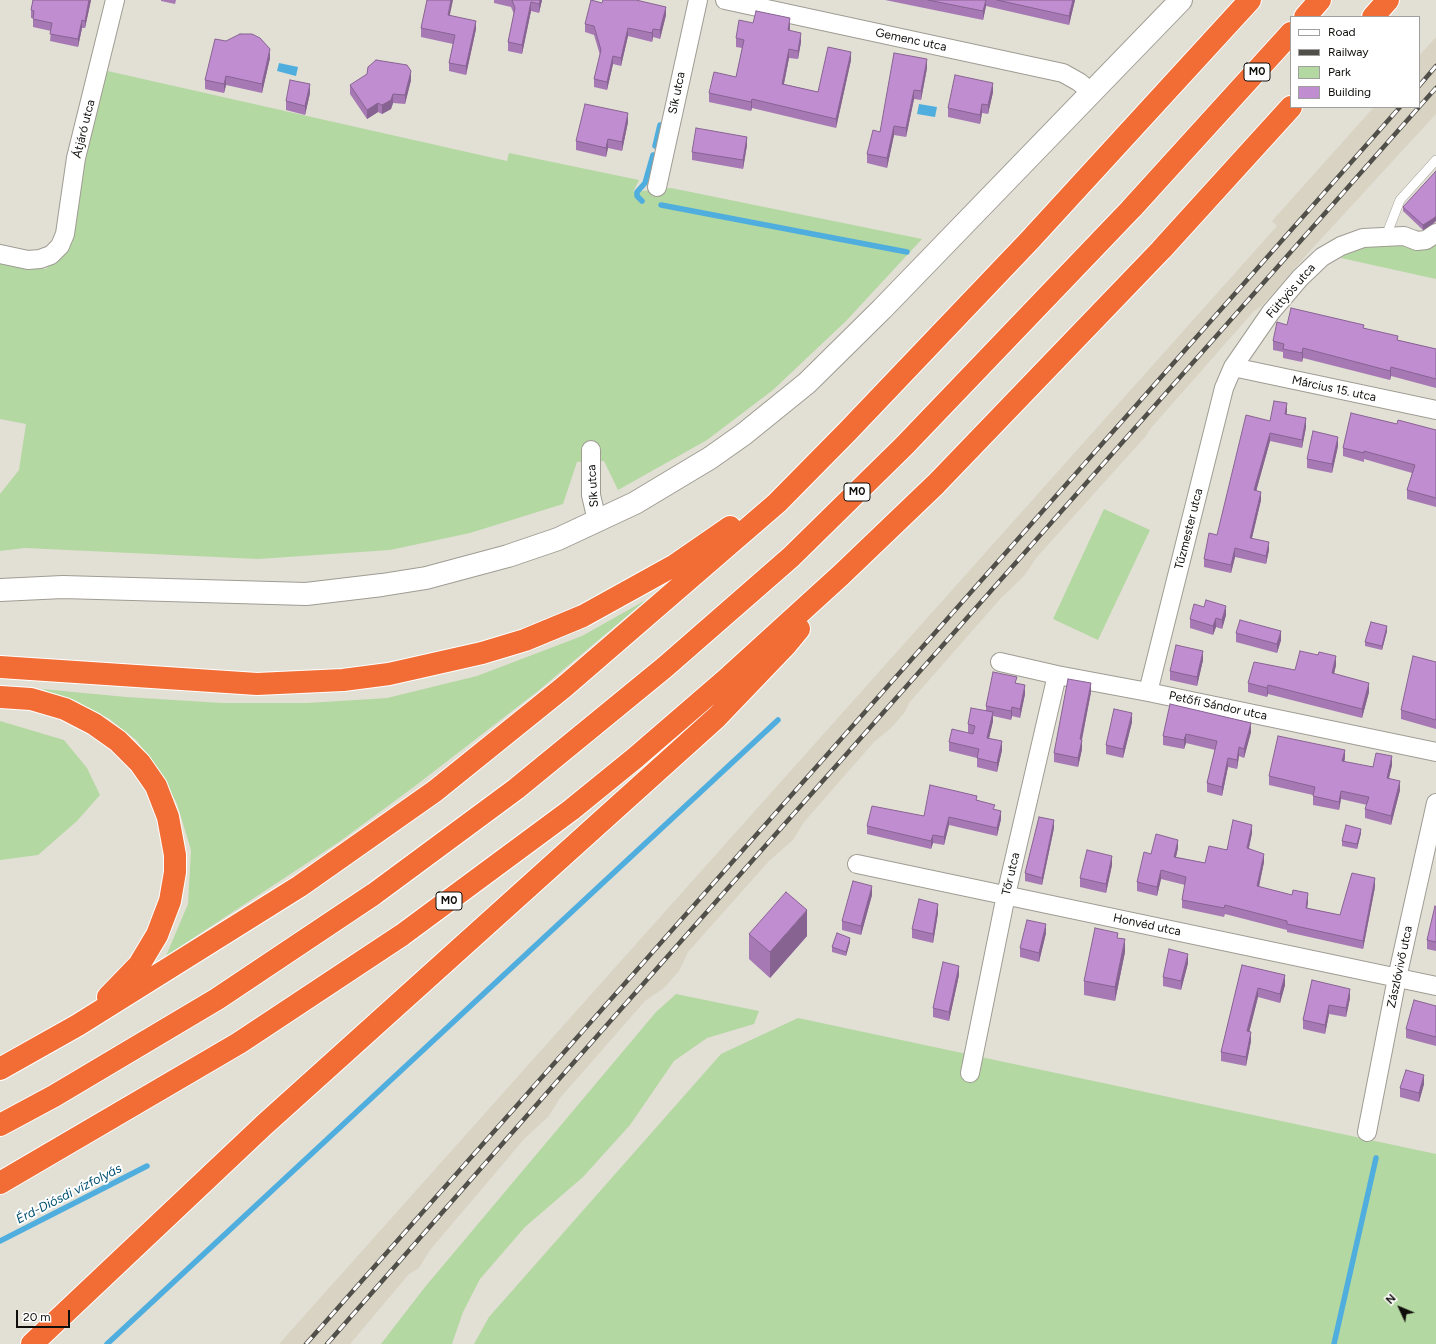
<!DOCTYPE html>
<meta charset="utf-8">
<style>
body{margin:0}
#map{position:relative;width:1436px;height:1344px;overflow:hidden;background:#e2dfd5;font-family:Figtree,sans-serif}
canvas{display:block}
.legend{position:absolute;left:1290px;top:16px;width:130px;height:92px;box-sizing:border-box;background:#fff;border:1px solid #9f9f9d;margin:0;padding:5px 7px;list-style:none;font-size:12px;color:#0f0e0b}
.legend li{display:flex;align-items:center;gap:8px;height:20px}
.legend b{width:20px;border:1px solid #9f9f9d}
.north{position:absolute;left:1380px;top:1288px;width:40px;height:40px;-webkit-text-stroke:3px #fff;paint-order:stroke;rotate:314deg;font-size:11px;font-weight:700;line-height:16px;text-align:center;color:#0f0e0b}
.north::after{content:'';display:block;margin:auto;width:14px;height:18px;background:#0f0e0b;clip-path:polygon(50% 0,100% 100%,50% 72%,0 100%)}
.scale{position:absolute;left:16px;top:1310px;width:54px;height:18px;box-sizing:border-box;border:2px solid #0f0e0b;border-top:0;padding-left:5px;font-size:12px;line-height:14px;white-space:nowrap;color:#0f0e0b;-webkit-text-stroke:3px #fff;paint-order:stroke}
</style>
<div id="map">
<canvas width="1436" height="1344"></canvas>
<ul class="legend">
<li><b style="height:5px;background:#fff"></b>Road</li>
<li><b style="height:5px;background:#514f4a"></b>Railway</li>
<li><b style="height:11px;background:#b4d8a2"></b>Park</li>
<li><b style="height:11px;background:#c18dd1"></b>Building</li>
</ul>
<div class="north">N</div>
<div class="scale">20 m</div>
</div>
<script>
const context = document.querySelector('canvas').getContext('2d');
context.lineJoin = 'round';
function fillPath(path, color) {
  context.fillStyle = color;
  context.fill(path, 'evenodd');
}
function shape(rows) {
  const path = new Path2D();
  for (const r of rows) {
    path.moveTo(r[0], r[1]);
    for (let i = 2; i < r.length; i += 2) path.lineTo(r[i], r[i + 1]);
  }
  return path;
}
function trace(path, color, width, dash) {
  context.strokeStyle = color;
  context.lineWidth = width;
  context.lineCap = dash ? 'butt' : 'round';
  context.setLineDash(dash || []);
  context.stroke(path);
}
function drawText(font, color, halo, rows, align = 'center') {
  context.font = font + ' Figtree,sans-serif';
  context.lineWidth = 4;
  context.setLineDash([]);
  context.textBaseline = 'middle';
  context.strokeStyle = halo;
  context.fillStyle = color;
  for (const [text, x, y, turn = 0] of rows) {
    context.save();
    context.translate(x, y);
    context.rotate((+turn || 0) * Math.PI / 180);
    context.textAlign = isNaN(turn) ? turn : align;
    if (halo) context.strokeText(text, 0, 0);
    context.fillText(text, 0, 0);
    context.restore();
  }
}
fillPath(shape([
 [1436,37,1436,114,1309,252,1262,306,1254,311,1151,428,1145,437,1036,558,1024,576,1001,598,909,703,905,712,891,728,874,742,804,822,793,840,769,861,688,952,679,971,664,988,645,1001,560,1098,548,1117,525,1138,430,1250,419,1268,409,1274,350,1344,279,1344,1277,226,1272,221,1374,107,1419,107,1419,56]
]), '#d8d3c2');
fillPath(shape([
 [103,70,507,161,509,153,639,180,633,192,671,188,922,239,846,321,773,390,707,440,618,490,604,461,577,462,563,504,470,533,390,550,258,559,25,548,0,551,0,494,19,470,26,424,0,419,0,260,46,269,69,243],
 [1436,232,1436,279,1341,258,1359,245],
 [1104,509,1150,530,1098,640,1053,619],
 [646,600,538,691,415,786,339,842,166,956,188,904,191,850,177,804,159,770,136,740,108,718,42,689,126,697,222,703,307,703,387,698,477,676,582,636],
 [0,721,64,740,87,768,100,795,77,821,38,855,0,860],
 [676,994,759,1011,754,1024,707,1038,674,1061,630,1125,583,1177,525,1227,480,1279,463,1312,452,1344,381,1344,425,1287,656,1012],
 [798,1018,1436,1154,1436,1344,474,1344,489,1317,721,1054]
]), '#b4d8a2');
fillPath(shape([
 [279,63,298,67,296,76,277,71],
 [919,104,937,107,935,117,917,114]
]), '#4faedd');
trace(shape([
 [655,146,660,125],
 [642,201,637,196,637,192,645,183,653,155],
 [661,205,907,252],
 [0,1241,147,1166],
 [107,1344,778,720],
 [1334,1344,1376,1158]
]), '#4faedd', 5.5);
const lane = shape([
 [1386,236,1400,200,1436,160]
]);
const street = shape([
 [725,0,1063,73,1079,82,1091,92],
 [657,187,698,0],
 [0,254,28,260,40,259,51,255,60,246,65,234,76,158,115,0],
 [1233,367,1436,410],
 [591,450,591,495,597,521],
 [1000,662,1057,675,1148,692,1436,752],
 [1148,692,1224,388,1233,367,1271,312,1300,278,1322,257,1341,246,1363,238,1404,236,1417,241,1426,240,1436,233],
 [857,864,1436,986],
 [970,1073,1006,895,1057,675],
 [1367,1132,1397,978,1436,803]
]);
const secondary = shape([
 [0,590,63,587,306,594,382,585,426,578,508,556,558,539,635,503,710,458,744,434,807,383,882,309,1181,0]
]);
const highway = shape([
 [1305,17,1320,0],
 [1373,17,1388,0],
 [0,667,257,684,343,680,389,674,482,653,525,640,583,616,675,565,730,527],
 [0,697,31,699,65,709,94,724,118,741,140,763,156,786,168,817,175,855,175,872,170,901,157,935,139,965,108,997],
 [0,1069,78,1025,300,886,435,791,564,687,777,503,847,432,1029,241,1250,0],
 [0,1125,54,1096,217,999,374,894,516,789,665,667,791,557,904,446,1131,209,1291,33],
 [0,1183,239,1043,402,935,571,810,635,758,730,676,841,575,936,484,1161,250,1291,107],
 [32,1344,264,1125,717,717,785,646,799,629]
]);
trace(lane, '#9f9c93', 10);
trace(street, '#9f9c93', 20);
trace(secondary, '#9f9c93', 24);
trace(highway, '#fff', 24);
trace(lane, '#fff', 9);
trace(street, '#fff', 18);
trace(secondary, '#fff', 22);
trace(highway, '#f16d35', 22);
const rail = shape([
 [1419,86,1436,66],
 [1419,107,1436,88],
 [306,1344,1400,107],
 [327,1344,560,1078,1419,107]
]);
trace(rail, '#514f4a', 4.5);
trace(rail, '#fff', 3, [9]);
fillPath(shape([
 [33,0,91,0,85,28,82,28,78,47,50,41,51,31,33,27,33,18,31,18,31,10],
 [161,0,176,0,175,4,161,1],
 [494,0,542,0,539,13,531,11,522,54,508,51,508,42,514,14,511,7,494,3],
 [885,0,1075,0,1069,25,986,6,983,20],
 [602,3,666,15,660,39,653,37,652,42,628,36,621,66,613,64,607,90,594,87,594,79,600,55,594,35,585,32,585,24],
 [449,15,476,29,466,75,449,71,449,63,453,44,421,37,421,28],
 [790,27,790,31,801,42,798,59,789,58,784,84,818,92,851,60,836,128,752,108,751,111,709,102,709,93,736,77,742,48,736,47,736,38],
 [226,41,270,58,262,93,226,85,224,93,205,89,205,80],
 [927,68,921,100,914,99,906,137,894,135,887,168,867,163,867,154,880,132],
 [411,80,405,104,393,103,391,109,382,114,378,112,367,119,350,94,350,85],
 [993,92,988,114,982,113,980,124,948,117,948,108],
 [310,93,305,115,286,110,286,101],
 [628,122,622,151,608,148,606,157,576,150,576,141],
 [747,145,743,169,692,160,692,152],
 [1403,207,1434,223,1423,230,1403,211],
 [1287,325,1364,328,1398,340,1436,349,1436,388,1391,376,1390,380,1303,358,1302,362,1283,358,1283,352,1273,350,1273,341],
 [1287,412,1286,415,1306,427,1302,448,1270,441,1256,491,1261,500,1252,538,1269,550,1266,564,1235,557,1231,573,1204,567,1204,559,1217,535,1270,421],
 [1397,424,1436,430,1436,507,1407,499,1407,490,1412,473,1364,459,1364,462,1343,456,1343,448],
 [1338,446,1332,473,1307,468,1307,459],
 [1226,615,1222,629,1216,627,1213,635,1190,628,1190,619],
 [1387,631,1382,650,1365,646,1365,642],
 [1236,633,1281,640,1277,653,1236,642],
 [1203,660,1197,686,1170,680,1170,671],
 [1436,662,1436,729,1401,719,1401,710],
 [1336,665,1334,674,1369,692,1362,718,1268,694,1267,697,1248,692,1248,683,1295,670],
 [1017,683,1025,694,1020,718,1012,716,1011,720,993,716,993,721,989,738,1002,750,997,772,977,767,977,758,949,751,949,742,968,733,968,724,986,711,986,706],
 [1091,692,1082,740,1082,749,1078,767,1054,762,1054,753],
 [1170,704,1251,732,1244,758,1239,756,1237,769,1228,767,1222,796,1207,792,1207,783,1215,750,1186,743,1184,749,1163,745,1163,736],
 [1132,722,1123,758,1106,754,1106,745],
 [1345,758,1344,762,1373,767,1392,765,1389,778,1400,790,1391,825,1365,818,1365,809,1367,805,1341,799,1339,810,1313,805,1313,795,1269,785,1269,776],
 [977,800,995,810,1001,819,997,836,949,825,944,845,933,843,931,849,867,834,867,826,924,816],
 [1054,828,1042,885,1025,881,1025,873],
 [1252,833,1249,848,1264,862,1259,887,1308,902,1307,908,1340,915,1375,887,1363,949,1287,932,1287,930,1225,914,1224,917,1182,908,1182,900,1185,885,1161,879,1157,896,1137,891,1137,882,1151,854,1178,848,1176,857,1205,863],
 [1361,833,1357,849,1342,846,1342,841],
 [1112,865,1106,893,1080,887,1080,878],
 [872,895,861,935,842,930,842,921],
 [1436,907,1436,951,1427,949,1427,940],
 [938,913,933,943,912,938,912,929],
 [1046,933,1039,962,1020,957,1020,948],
 [749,934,807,936,770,978,749,959],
 [850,942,846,956,832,952,832,947],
 [1125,952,1115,1001,1084,995,1084,981],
 [1188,963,1181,990,1163,986,1163,977],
 [1242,965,1285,985,1280,1003,1258,997,1249,1032,1251,1041,1246,1066,1221,1061,1221,1052],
 [959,975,949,1021,933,1017,933,1008],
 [1312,980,1350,998,1346,1017,1329,1014,1325,1034,1303,1029,1303,1020],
 [1436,1006,1436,1046,1406,1038,1406,1029],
 [1424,1084,1419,1102,1400,1097,1400,1088]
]), '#a679b4');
fillPath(shape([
 [89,0,91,0,85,28,85,21],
 [451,0,453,0,448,24,448,15],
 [540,0,542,0,539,13,539,4],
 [986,0,986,6,983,20,983,11],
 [1073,0,1075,0,1069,25,1069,16],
 [531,2,531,11,522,54,522,45],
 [666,7,666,15,660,39,660,30],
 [790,18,790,27,788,39,788,30],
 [82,20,82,28,78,47,78,39],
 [476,21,476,29,466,75,466,66],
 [628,28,628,36,621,66,621,58],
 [653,29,653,37,652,42,652,33],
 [801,33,801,42,798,59,798,51],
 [270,49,270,58,262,93,262,84],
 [789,49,789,58,782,93,782,84],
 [851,52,851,60,836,128,836,119],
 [613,56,613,64,607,90,607,82],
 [927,59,927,68,921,100,921,91],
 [411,71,411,80,405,104,405,95],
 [226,76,226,85,224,93,224,84],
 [993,83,993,92,988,114,988,105],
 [310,84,310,93,305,115,305,106],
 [914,90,914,99,906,137,906,128],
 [393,94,393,103,391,109,382,114,382,105],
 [752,99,752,108,751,111,751,102],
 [378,103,378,112,367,119,367,110],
 [982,104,982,113,980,124,980,115],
 [628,113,628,122,622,151,622,142],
 [894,126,894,135,887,168,887,158],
 [747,137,747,145,743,169,743,160],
 [608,139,608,148,606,157,606,148],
 [1436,216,1436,221,1434,223,1423,230,1423,225],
 [1303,348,1303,358,1302,362,1302,353],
 [1391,367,1391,376,1390,380,1390,371],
 [1287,403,1287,412,1285,423,1285,414],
 [1306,418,1306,427,1302,448,1302,440],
 [1270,433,1270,441,1254,499,1254,490],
 [1338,437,1338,446,1332,473,1332,464],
 [1261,492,1261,500,1250,546,1250,538],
 [1269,542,1269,550,1266,564,1266,556],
 [1235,548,1235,557,1231,573,1231,565],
 [1226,606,1226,615,1222,629,1222,620],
 [1216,618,1216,627,1213,635,1213,626],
 [1387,626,1387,631,1382,650,1382,646],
 [1281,631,1281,640,1277,653,1277,644],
 [1203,651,1203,660,1197,686,1197,677],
 [1336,656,1336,665,1332,682,1332,673],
 [1091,683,1091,692,1080,748,1080,739],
 [1369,683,1369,692,1362,718,1362,709],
 [1025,685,1025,694,1020,718,1020,709],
 [1268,685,1268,694,1267,697,1267,688],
 [1012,707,1012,716,1011,720,1011,711],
 [993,712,993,721,987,747,987,738],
 [1132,713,1132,722,1123,758,1123,749],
 [1251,723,1251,732,1244,758,1244,749],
 [1186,734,1186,743,1184,749,1184,740],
 [1082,740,1082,749,1078,767,1078,758],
 [1002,741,1002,750,997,772,997,763],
 [1239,747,1239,756,1237,769,1237,760],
 [1345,750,1345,758,1342,770,1342,761],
 [1392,756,1392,765,1387,786,1387,778],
 [1228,758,1228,767,1222,796,1222,787],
 [1400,781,1400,790,1391,825,1391,816],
 [1341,791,1341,799,1339,810,1339,802],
 [1001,811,1001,819,997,836,997,828],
 [949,817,949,825,944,845,944,837],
 [1054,820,1054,828,1042,885,1042,878],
 [1252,825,1252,833,1247,856,1247,848],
 [1361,829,1361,833,1357,849,1357,844],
 [933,835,933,843,931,849,931,841],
 [1178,840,1178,848,1174,865,1174,857],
 [1264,854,1264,862,1257,895,1257,886],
 [1112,856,1112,865,1106,893,1106,884],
 [1161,870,1161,879,1157,896,1157,887],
 [1375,878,1375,887,1363,949,1363,941],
 [872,886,872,895,861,935,861,926],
 [1308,893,1308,902,1306,916,1306,908],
 [938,904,938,913,933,943,933,934],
 [807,910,807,936,770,978,770,952],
 [1046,924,1046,933,1039,962,1039,953],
 [850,938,850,942,846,956,846,952],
 [1125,939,1125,952,1115,1001,1115,987],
 [1188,954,1188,963,1181,990,1181,981],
 [959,966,959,975,949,1021,949,1012],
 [1285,975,1285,985,1280,1003,1280,994],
 [1258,988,1258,997,1247,1041,1247,1031],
 [1350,989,1350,998,1346,1017,1346,1008],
 [1329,1005,1329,1014,1325,1034,1325,1025],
 [1251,1032,1251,1041,1246,1066,1246,1057],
 [1424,1075,1424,1084,1419,1102,1419,1093]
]), '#876392');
const building = shape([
 [33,0,89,0,85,21,82,20,78,39,50,34,52,23,33,19,34,11,31,10,33,0],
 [427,0,451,0,448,15,476,21,466,66,449,63,455,35,421,28,427,0],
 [512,0,540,0,539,4,531,2,522,45,508,42,515,8,512,0],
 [591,0,602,3,603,0,636,0,666,7,660,30,653,29,652,33,628,28,621,58,613,56,607,82,594,79,601,50,594,26,585,24,591,0],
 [928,0,986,0,983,11,928,0],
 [997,0,1073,0,1069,16,997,0],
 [756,11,790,18,788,30,801,33,798,51,789,49,782,84,818,92,828,47,851,52,836,119,752,99,751,102,709,93,714,72,736,77,744,40,736,38,739,20,753,23,756,11],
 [240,34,252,34,260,38,270,49,262,84,226,76,224,84,205,80,215,39,226,41,240,34],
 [894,53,927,59,921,91,914,90,906,128,894,126,887,158,867,154,873,130,880,132,894,53],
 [376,60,407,65,411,71,405,95,393,94,391,100,382,105,378,103,367,110,350,85,367,74,368,67,376,60],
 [955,75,993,83,988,105,982,104,980,115,948,108,955,75],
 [290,80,310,84,305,106,286,101,290,80],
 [585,104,628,113,622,142,608,139,606,148,576,141,585,104],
 [696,128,747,137,743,160,692,152,696,128],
 [1436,171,1436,216,1434,218,1423,225,1403,207,1436,171],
 [1291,308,1364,325,1363,328,1398,336,1397,340,1436,349,1436,379,1391,367,1390,371,1303,348,1302,353,1283,349,1284,344,1273,341,1277,322,1287,325,1291,308],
 [1274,401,1287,403,1285,414,1306,418,1302,440,1270,433,1254,490,1261,492,1250,538,1269,542,1266,556,1235,548,1231,565,1204,559,1209,533,1217,535,1246,415,1270,421,1274,401],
 [1351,413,1397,424,1398,420,1436,430,1436,498,1407,490,1415,465,1364,451,1364,453,1343,448,1351,413],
 [1313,431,1338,437,1332,464,1307,459,1313,431],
 [1206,600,1226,606,1222,620,1216,618,1213,626,1190,619,1194,604,1204,607,1206,600],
 [1240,620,1281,631,1277,644,1236,633,1240,620],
 [1371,622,1387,626,1382,646,1365,642,1371,622],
 [1176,645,1203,651,1197,677,1170,671,1176,645],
 [1300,651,1318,655,1319,652,1336,656,1332,673,1369,683,1362,709,1268,685,1267,688,1248,683,1254,662,1295,670,1300,651],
 [1413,656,1436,662,1436,720,1401,710,1413,656],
 [993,672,1017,677,1015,683,1025,685,1020,709,1012,707,1011,711,986,706,993,672],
 [1068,679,1091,683,1080,739,1082,740,1078,758,1054,753,1068,679],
 [1170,704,1251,723,1244,749,1239,747,1237,760,1228,758,1222,787,1207,783,1217,741,1186,734,1184,740,1163,736,1170,704],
 [971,708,993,712,987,738,1002,741,997,763,977,758,979,749,949,742,952,729,973,734,975,726,968,724,971,708],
 [1114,709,1132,713,1123,749,1106,745,1114,709],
 [1278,736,1345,750,1342,761,1373,767,1376,753,1392,756,1387,778,1400,781,1391,816,1365,809,1369,797,1341,791,1339,802,1313,796,1315,787,1269,776,1278,736],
 [930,785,977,796,976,800,995,805,993,809,1001,811,997,828,949,817,944,837,933,835,931,841,867,826,872,806,924,816,930,785],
 [1039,817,1054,820,1042,878,1025,873,1039,817],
 [1233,820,1252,825,1247,848,1264,854,1257,886,1292,895,1293,890,1308,893,1306,908,1340,915,1352,873,1375,878,1363,941,1287,924,1287,921,1225,905,1224,908,1182,900,1186,877,1161,870,1157,887,1137,882,1144,852,1151,854,1156,834,1178,840,1174,857,1205,863,1209,846,1227,850,1233,820],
 [1346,825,1361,829,1357,844,1342,841,1346,825],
 [1087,850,1112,856,1106,884,1080,878,1087,850],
 [853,881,872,886,861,926,842,921,853,881],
 [786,892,807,910,770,952,749,934,786,892],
 [919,899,938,904,933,934,912,929,919,899],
 [1435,906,1436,907,1436,942,1427,940,1435,906],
 [1027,920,1046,924,1039,953,1020,948,1027,920],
 [1095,928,1118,933,1117,938,1125,939,1115,987,1084,981,1095,928],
 [837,933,850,938,846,952,832,947,837,933],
 [1169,949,1188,954,1181,981,1163,977,1169,949],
 [943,962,959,966,949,1012,933,1008,943,962],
 [1242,965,1285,975,1280,994,1258,988,1247,1031,1251,1032,1246,1057,1221,1052,1242,965],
 [1312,980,1350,989,1346,1008,1329,1005,1325,1025,1303,1020,1312,980],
 [1414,1000,1436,1006,1436,1037,1406,1029,1414,1000],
 [1406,1070,1424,1075,1419,1093,1400,1088,1406,1070]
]);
fillPath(building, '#c18dd1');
trace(building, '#876392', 1);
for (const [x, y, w] of [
 [1257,72,26],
 [857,492,26],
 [449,901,26]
]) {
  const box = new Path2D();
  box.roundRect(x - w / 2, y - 9, w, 18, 3);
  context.fillStyle = '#fff';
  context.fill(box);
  trace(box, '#0f0e0b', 1);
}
drawText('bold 11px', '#0f0e0b', null, [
 ["M0",1257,72],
 ["M0",857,492],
 ["M0",449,901]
]);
drawText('12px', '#0f0e0b', '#fff', [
 ["Gemenc utca",911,40,12],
 ["Sík utca",677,93,-78],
 ["Átjáró utca",84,129,-76],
 ["Füttyös utca",1291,291,-49],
 ["Március 15. utca",1334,389,12],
 ["Sík utca",593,486,-94],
 ["Tűzmester utca",1189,529,-76],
 ["Petőfi Sándor utca",1218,706,12],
 ["Tőr utca",1011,874,-77],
 ["Honvéd utca",1147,925,12],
 ["Zászlóvivő utca",1400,967,-78]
]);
drawText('italic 13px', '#005171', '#fff', [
 ["Érd-Diósdi vízfolyás",69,1194,-27]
]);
</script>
